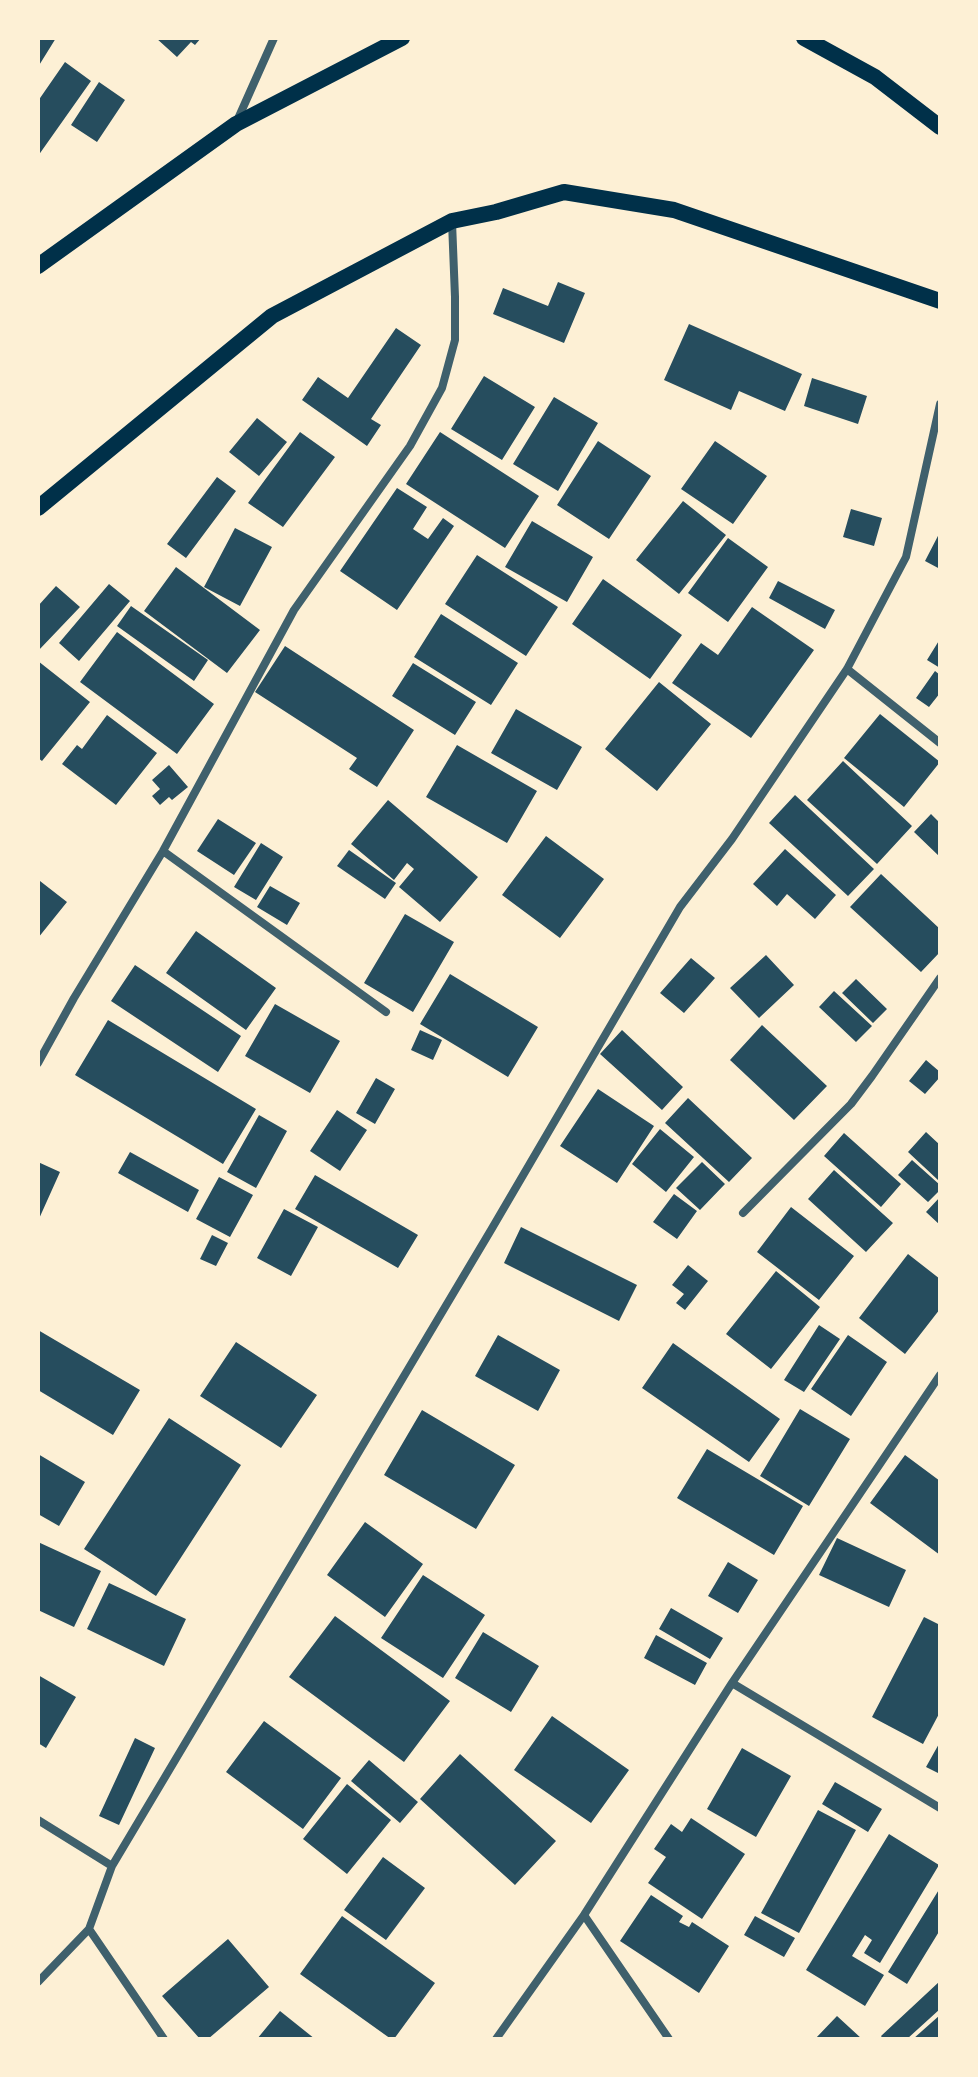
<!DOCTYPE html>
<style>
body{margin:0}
#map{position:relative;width:978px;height:2077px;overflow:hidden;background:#fdf0d5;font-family:Manrope,sans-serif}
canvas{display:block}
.frame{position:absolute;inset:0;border:40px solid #fdf0d5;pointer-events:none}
</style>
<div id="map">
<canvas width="978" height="2077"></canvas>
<div class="frame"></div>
</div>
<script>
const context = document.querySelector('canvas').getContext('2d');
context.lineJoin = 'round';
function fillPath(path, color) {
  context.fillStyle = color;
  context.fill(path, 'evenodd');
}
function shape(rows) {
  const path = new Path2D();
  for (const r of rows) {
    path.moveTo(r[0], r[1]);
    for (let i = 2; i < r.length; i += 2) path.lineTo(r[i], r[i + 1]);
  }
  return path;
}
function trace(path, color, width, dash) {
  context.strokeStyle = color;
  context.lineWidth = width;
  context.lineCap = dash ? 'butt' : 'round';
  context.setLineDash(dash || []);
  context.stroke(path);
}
fillPath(shape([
 [38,38,56,38,38,67],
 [156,38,201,38,195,45,191,42,177,57],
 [65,62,91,81,38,156,38,101],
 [99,82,125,100,97,142,71,125],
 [558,282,585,293,564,343,493,314,503,288,548,306],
 [689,324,802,374,785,411,739,391,731,410,664,380],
 [396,328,421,345,371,419,381,425,367,446,302,400,318,377,348,398],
 [484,376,535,407,502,460,451,429],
 [812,378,867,396,858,424,804,406],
 [554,397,598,423,558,491,513,464],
 [257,418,287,442,259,476,229,452],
 [300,432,335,457,283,527,248,503],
 [440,432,539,496,505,548,406,484],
 [598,441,651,476,609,539,557,505],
 [715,441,767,476,733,524,681,489],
 [217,477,236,491,186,558,167,544],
 [397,488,427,507,413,529,428,539,443,518,454,526,397,610,340,571],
 [683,501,726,535,679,594,636,560],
 [851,509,882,518,874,546,843,537],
 [532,521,593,557,567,602,505,567],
 [235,528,272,547,240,606,204,587],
 [940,532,940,569,925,561],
 [728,538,768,567,728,622,688,593],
 [477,555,558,607,526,656,445,604],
 [176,567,260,630,227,673,144,611],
 [603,579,682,635,650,679,572,624],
 [778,581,835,610,825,629,769,598],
 [109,584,130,601,79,661,59,643],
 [56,586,80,607,38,651,38,606],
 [131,606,208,660,194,681,117,626],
 [752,607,814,650,751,738,672,683,701,643,718,655],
 [441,614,518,663,491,705,414,657],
 [117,632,214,704,177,754,80,682],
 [940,639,940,668,927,660],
 [285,646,414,730,377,787,349,769,357,758,255,692],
 [38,661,90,702,42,761,38,758],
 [413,663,476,702,455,735,392,696],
 [935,671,940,675,940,693,929,707,916,698],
 [659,682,711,724,657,791,605,749],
 [516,709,582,747,557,790,491,753],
 [880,714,940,762,904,807,844,758],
 [107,715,157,753,116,805,62,764,77,745,82,749],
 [457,745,537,791,507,843,426,797],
 [843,761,912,826,877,864,807,800],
 [169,765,188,787,172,800,169,797,160,805,152,796,160,789,152,780],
 [795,795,874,869,848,896,769,823],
 [388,800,478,877,440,922,399,887,414,869,407,863,394,880,351,844],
 [931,814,940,823,940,857,914,832],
 [218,819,256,843,234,875,197,851],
 [546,836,604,879,560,938,502,895],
 [261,843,283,857,256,900,234,887],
 [785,849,836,895,815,919,787,894,777,906,753,884],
 [349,850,396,883,385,899,337,866],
 [881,874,940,929,940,952,921,972,850,907],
 [40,881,67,902,38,938,38,885],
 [270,886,300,903,287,925,257,907],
 [405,914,454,942,413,1012,364,983],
 [196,931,276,988,246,1030,166,973],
 [766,955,794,985,759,1018,730,988],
 [691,958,715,978,684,1013,660,993],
 [135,965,241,1036,218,1072,111,1001],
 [450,974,538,1027,508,1077,420,1024],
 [856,979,887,1009,873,1023,842,993],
 [834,991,872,1026,856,1042,819,1007],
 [275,1004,340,1041,310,1093,245,1056],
 [108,1020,256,1109,223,1164,75,1075],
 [762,1025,827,1086,794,1120,730,1060],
 [420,1030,442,1040,433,1060,411,1050],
 [622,1030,683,1087,662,1110,600,1054],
 [926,1060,940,1072,940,1077,925,1094,909,1081],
 [376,1078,395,1089,375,1124,356,1113],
 [598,1089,654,1126,617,1183,560,1146],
 [688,1098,752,1158,729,1182,665,1123],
 [337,1110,367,1130,340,1171,310,1151],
 [259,1115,287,1131,256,1188,227,1172],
 [660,1129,694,1157,666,1192,632,1164],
 [926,1132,940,1145,940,1178,938,1180,908,1152],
 [844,1133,901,1184,881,1207,824,1156],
 [130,1152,199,1190,188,1212,118,1173],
 [912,1160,940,1185,940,1190,928,1202,898,1175],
 [38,1162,60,1172,38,1221],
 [702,1162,725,1184,700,1210,676,1188],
 [834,1170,893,1223,866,1252,808,1199],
 [315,1175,418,1235,398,1268,295,1209],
 [219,1177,253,1195,230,1237,196,1219],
 [674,1194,697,1211,677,1239,653,1222],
 [940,1197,940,1225,926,1212],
 [791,1207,854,1256,819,1300,757,1252],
 [284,1209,318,1227,291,1276,257,1258],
 [521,1227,637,1285,619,1321,504,1263],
 [212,1235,228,1243,216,1266,200,1259],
 [908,1254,940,1279,940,1309,905,1354,859,1318],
 [688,1265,708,1281,685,1310,676,1303,684,1294,672,1285],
 [776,1271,820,1307,771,1369,726,1334],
 [819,1325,840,1339,804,1392,784,1380],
 [38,1330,140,1390,113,1435,38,1390],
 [498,1335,560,1370,538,1411,475,1376],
 [848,1335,887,1362,851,1416,811,1389],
 [236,1342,317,1395,281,1448,200,1396],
 [673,1343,780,1419,749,1462,642,1388],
 [800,1409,850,1439,809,1506,760,1476],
 [422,1410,515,1465,476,1529,384,1475],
 [169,1418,241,1465,156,1596,84,1549],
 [707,1449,803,1506,774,1555,677,1498],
 [38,1454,85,1482,59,1526,38,1514],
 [905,1455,940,1481,940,1555,870,1503],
 [365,1522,423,1564,385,1617,327,1575],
 [837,1538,906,1570,889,1607,819,1575],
 [38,1542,101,1571,74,1627,38,1610],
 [728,1562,758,1580,738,1613,708,1596],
 [423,1575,485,1615,443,1678,381,1638],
 [109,1583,186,1619,164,1666,87,1629],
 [671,1608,723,1638,710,1659,659,1629],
 [335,1616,450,1701,404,1762,289,1677],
 [924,1617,940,1625,940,1712,923,1744,872,1717],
 [483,1632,539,1666,511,1712,455,1678],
 [656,1635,707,1663,695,1685,644,1658],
 [38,1675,76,1697,46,1748,38,1743],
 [552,1716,629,1770,591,1823,514,1770],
 [264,1721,341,1778,303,1829,226,1772],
 [135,1738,155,1748,119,1825,99,1816],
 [940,1742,940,1774,926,1767],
 [742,1748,791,1776,756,1837,707,1809],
 [460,1754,556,1841,515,1885,420,1799],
 [369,1760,418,1802,400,1823,351,1781],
 [835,1782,882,1809,868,1832,822,1804],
 [347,1784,391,1820,347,1874,303,1839],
 [818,1810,856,1830,799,1933,761,1913],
 [691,1818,745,1854,702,1919,648,1883,666,1857,654,1849,671,1824,682,1832],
 [889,1834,939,1865,880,1963,864,1953,872,1940,865,1935,852,1956,884,1975,865,2006,806,1970],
 [383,1857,425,1888,386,1940,344,1910],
 [940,1888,940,1930,907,1984,888,1972],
 [651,1895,683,1916,679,1922,689,1927,692,1922,729,1946,699,1993,620,1941],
 [342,1916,435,1983,394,2039,391,2039,300,1974],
 [755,1916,795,1938,784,1957,744,1935],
 [228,1939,269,1987,208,2039,200,2039,162,1996],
 [940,1981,940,2009,907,2039,883,2039,881,2036],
 [280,2011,315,2039,257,2039],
 [940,2015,940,2039,913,2039],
 [837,2016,862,2039,815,2039]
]), '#264d5e');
trace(shape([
 [237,121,274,38],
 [847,669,940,743],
 [163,851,386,1012],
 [38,1063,74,998,163,851,294,610,410,446,442,388,455,340,455,297,452,222],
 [743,1213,851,1104,872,1076,940,978],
 [732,1683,940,1808],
 [38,1820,112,1866],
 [584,1915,669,2039],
 [89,1929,164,2039],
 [38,1982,89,1929,112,1866,491,1230,680,907,732,839,847,669,906,557,940,404],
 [496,2039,584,1915,732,1683,940,1375]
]), '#3f606c', 8);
trace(shape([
 [804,38,875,77,940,127],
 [38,266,236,124,402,38],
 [38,508,272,316,452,221,496,212,564,192,674,210,940,301]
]), '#003049', 16);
</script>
